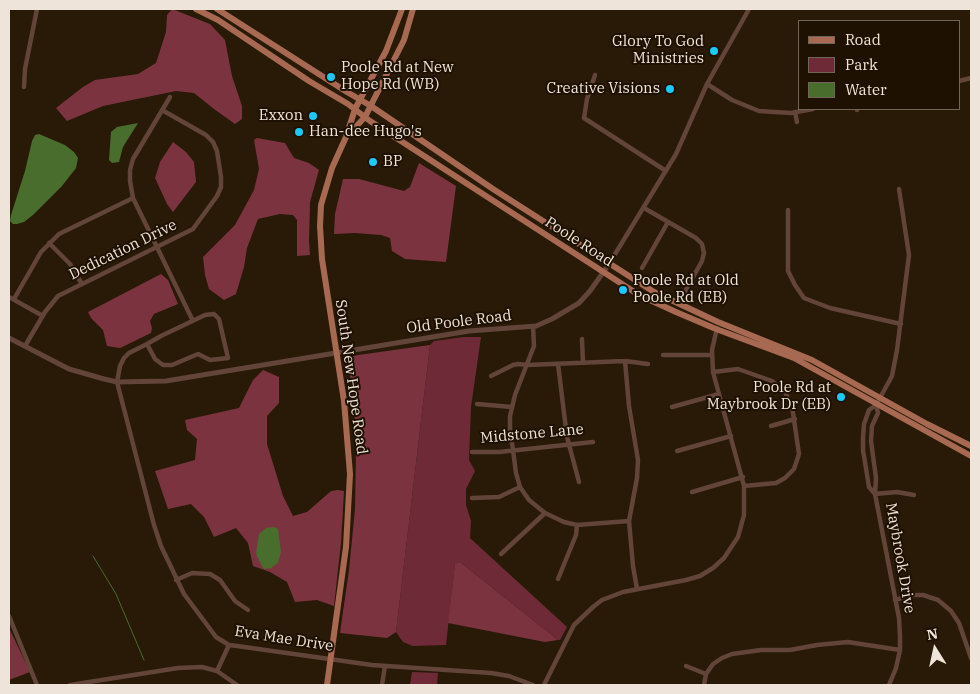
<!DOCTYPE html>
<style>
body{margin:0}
#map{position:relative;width:980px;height:694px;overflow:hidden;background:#281a07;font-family:"IBM Plex Serif",serif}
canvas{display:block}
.frame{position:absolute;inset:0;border:10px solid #eee4d9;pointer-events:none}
.legend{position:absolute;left:798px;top:20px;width:162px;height:90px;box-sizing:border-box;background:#1e1101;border:1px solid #716557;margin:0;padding:6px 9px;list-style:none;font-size:15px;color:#eee4d9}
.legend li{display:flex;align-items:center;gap:10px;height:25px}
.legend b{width:25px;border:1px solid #716557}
.north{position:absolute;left:910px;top:624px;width:50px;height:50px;-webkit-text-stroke:4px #1e1101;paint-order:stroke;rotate:350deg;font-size:14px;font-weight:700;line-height:20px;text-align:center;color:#eee4d9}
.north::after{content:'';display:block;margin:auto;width:18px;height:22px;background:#eee4d9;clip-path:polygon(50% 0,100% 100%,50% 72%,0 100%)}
</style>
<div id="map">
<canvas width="980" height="694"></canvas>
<div class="frame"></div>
<ul class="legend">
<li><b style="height:6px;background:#a76951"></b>Road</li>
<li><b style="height:14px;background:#6e2b37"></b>Park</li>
<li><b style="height:14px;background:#486d2d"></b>Water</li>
</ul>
<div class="north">N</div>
</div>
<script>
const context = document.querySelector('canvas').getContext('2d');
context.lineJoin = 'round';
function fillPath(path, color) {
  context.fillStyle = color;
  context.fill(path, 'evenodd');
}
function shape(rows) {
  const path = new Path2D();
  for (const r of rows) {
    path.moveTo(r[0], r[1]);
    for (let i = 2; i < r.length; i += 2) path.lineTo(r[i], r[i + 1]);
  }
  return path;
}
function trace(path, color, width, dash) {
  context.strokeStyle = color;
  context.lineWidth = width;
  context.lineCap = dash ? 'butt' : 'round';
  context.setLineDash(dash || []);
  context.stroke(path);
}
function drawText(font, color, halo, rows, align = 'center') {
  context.font = font + ' "IBM Plex Serif",serif';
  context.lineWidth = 4;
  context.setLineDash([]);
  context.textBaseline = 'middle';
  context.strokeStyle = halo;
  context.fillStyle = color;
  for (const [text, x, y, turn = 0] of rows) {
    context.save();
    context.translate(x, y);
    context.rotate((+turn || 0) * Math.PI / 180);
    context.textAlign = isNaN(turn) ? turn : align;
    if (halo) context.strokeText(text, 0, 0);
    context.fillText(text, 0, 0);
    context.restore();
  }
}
fillPath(shape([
 [464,337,481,337,471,407,469,460,475,471,466,489,466,505,471,521,470,538,567,627,560,640,558,640,460,562,455,564,446,645,413,646,403,642,396,632,430,345,434,341],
 [412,672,438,673,437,685,410,685]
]), '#6e2b37');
fillPath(shape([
 [172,9,210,24,225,40,232,76,242,106,242,119,235,124,214,109,194,93,176,91,103,106,67,121,56,108,83,87,95,80,138,74,156,63,166,32,167,15],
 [257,138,285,143,294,158,309,163,319,170,310,202,309,242,310,255,297,256,297,220,293,215,280,214,258,219,247,248,244,267,236,294,224,300,209,289,205,275,203,257,235,225,254,190,259,169,254,140],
 [173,142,186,152,194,162,196,182,173,212,167,204,155,178,160,162],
 [419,163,456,186,446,262,405,259,392,251,390,238,381,235,355,233,334,234,335,214,343,179,359,179,404,191,410,187],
 [161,274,168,280,178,304,154,314,150,321,152,328,151,333,120,348,107,346,103,330,91,318,88,312],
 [430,345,396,632,387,638,340,633,349,570,355,509,356,453,354,405,348,362,351,356],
 [263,370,279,377,279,403,267,416,267,444,283,496,293,516,307,512,331,491,338,490,344,491,341,543,334,606,317,600,295,602,287,582,270,572,253,566,248,543,236,528,214,537,204,517,191,504,168,509,155,471,195,460,197,439,187,430,185,420,239,408,253,380],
 [460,562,558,640,545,642,448,623,455,564],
 [9,630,10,630,30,672,9,680]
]), '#7c3340');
fillPath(shape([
 [138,123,123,147,119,162,112,163,109,160,111,132,117,127],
 [39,134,65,145,74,152,78,158,76,168,62,186,33,215,24,222,17,224,13,224,10,221,11,215,25,171,32,141,35,135],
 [274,527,278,529,281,552,278,563,271,568,265,569,263,568,256,554,259,534,266,528]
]), '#486d2d');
trace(shape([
 [93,556,116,594,144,660]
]), '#486d2d', 1);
trace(shape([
 [595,75,587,99,584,118,666,171],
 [959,81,971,78],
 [707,84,732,100,759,111,791,113,813,109],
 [24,87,25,69,37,9],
 [170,97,133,159,130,170,130,181,133,198,193,321],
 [857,109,857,110],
 [795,112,797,122],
 [644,208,696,238,702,244,704,253,702,261,683,295],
 [788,210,788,271,795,285,804,298,830,308,901,324],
 [49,243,70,264,82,284],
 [609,264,676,154,707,84,749,9],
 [642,268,668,222],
 [9,297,43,316],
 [14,299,41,252,59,234,133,198],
 [533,326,534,346,515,395,510,416,510,430,513,450,516,473,520,487,529,500,545,513,564,522,577,525,629,521],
 [582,339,583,363],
 [147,344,155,359,163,365,172,365,198,354,210,360,228,358,219,319,214,314,205,315,161,336,147,344,129,353,124,358,120,366,117,382,154,525,161,546,184,594,216,637,229,645,237,646,372,665,491,673,509,676,533,685],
 [25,346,45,312,58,296,193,229,217,196,221,187,221,177,217,151,213,142,206,135,162,110],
 [663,355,712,355],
 [625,361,629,406,638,460,637,478,629,521,633,566,637,589],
 [558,364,567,437,579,482],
 [713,372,738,369,772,381,785,392,792,406,799,454,794,469,785,478,776,483,744,486],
 [491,376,513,365,518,364,527,365,625,361,648,364],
 [477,404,512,407],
 [876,405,878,413,872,426,871,441,876,478,875,494,899,618,900,636,900,650,896,668,889,685],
 [672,407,719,394],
 [771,426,795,419],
 [677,451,731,436],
 [472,452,499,452,593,442],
 [692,492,743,477],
 [875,494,869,487,863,450,863,438,864,424,869,410,876,405,892,376,897,350,909,255,899,189],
 [875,494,897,492,914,495],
 [472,498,499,497,520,487],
 [501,554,545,513],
 [558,579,576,535,577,525],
 [176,580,192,573,210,574,220,580,235,601,248,610],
 [895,600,912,595,923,595,938,600,951,611,959,623,971,658],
 [9,616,37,685],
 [686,666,706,674],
 [217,671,229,645],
 [70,685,178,668,202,667,217,671,237,685],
 [382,685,385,666],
 [544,685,574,625,593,607,602,600,623,592,686,580,700,576,713,568,724,558,738,537,744,515,744,486,713,372,712,350,717,328],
 [704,685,706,674,713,664,722,658,732,654,761,650,790,650,817,645,848,642,900,650]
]), '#624438', 4.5);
trace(shape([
 [9,338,69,369,104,379,117,382,166,381,469,331,536,326,552,319,579,303,590,291,609,264]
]), '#624438', 5);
trace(shape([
 [196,9,218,20,309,81,348,104,370,121,639,295,676,312,716,329,794,358,971,456],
 [217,9,347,92,371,106,493,189,654,292,718,322,812,360,927,424,971,446],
 [348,135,365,117,404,40,413,9],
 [327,685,346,547,350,474,344,401,322,259,320,226,321,205,332,168,346,137,355,109,386,51,402,9]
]), '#a76951', 6);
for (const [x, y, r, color] of [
 [714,51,5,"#1cc9fc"],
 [331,77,5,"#1cc9fc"],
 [670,89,5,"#1cc9fc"],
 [313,116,5,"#1cc9fc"],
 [299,132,5,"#1cc9fc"],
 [373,162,5,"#1cc9fc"],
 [623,290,5,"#1cc9fc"],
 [841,397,5,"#1cc9fc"]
]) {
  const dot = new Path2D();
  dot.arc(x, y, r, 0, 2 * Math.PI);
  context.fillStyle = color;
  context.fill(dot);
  trace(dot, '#1e1101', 2);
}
drawText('15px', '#eee4d9', '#1e1101', [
 ["Glory To God",704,42],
 ["Ministries",704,59],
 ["Poole Rd at New",341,68,"left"],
 ["Hope Rd (WB)",341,85,"left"],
 ["Creative Visions",660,89],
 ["Exxon",303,116],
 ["Han-dee Hugo's",309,132,"left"],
 ["BP",383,162,"left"],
 ["Poole Rd at Old",633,281,"left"],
 ["Poole Rd (EB)",633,298,"left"],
 ["Poole Rd at",831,388],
 ["Maybrook Dr (EB)",831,405]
], 'right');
drawText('15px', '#eee4d9', '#1e1101', [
 ["Poole Road",579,242,33],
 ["Dedication Drive",123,250,-26],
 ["Old Poole Road",459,322,-7],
 ["South New Hope Road",351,377,82],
 ["Midstone Lane",532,434,-5],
 ["Maybrook Drive",900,558,80],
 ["Eva Mae Drive",284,639,9]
]);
</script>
